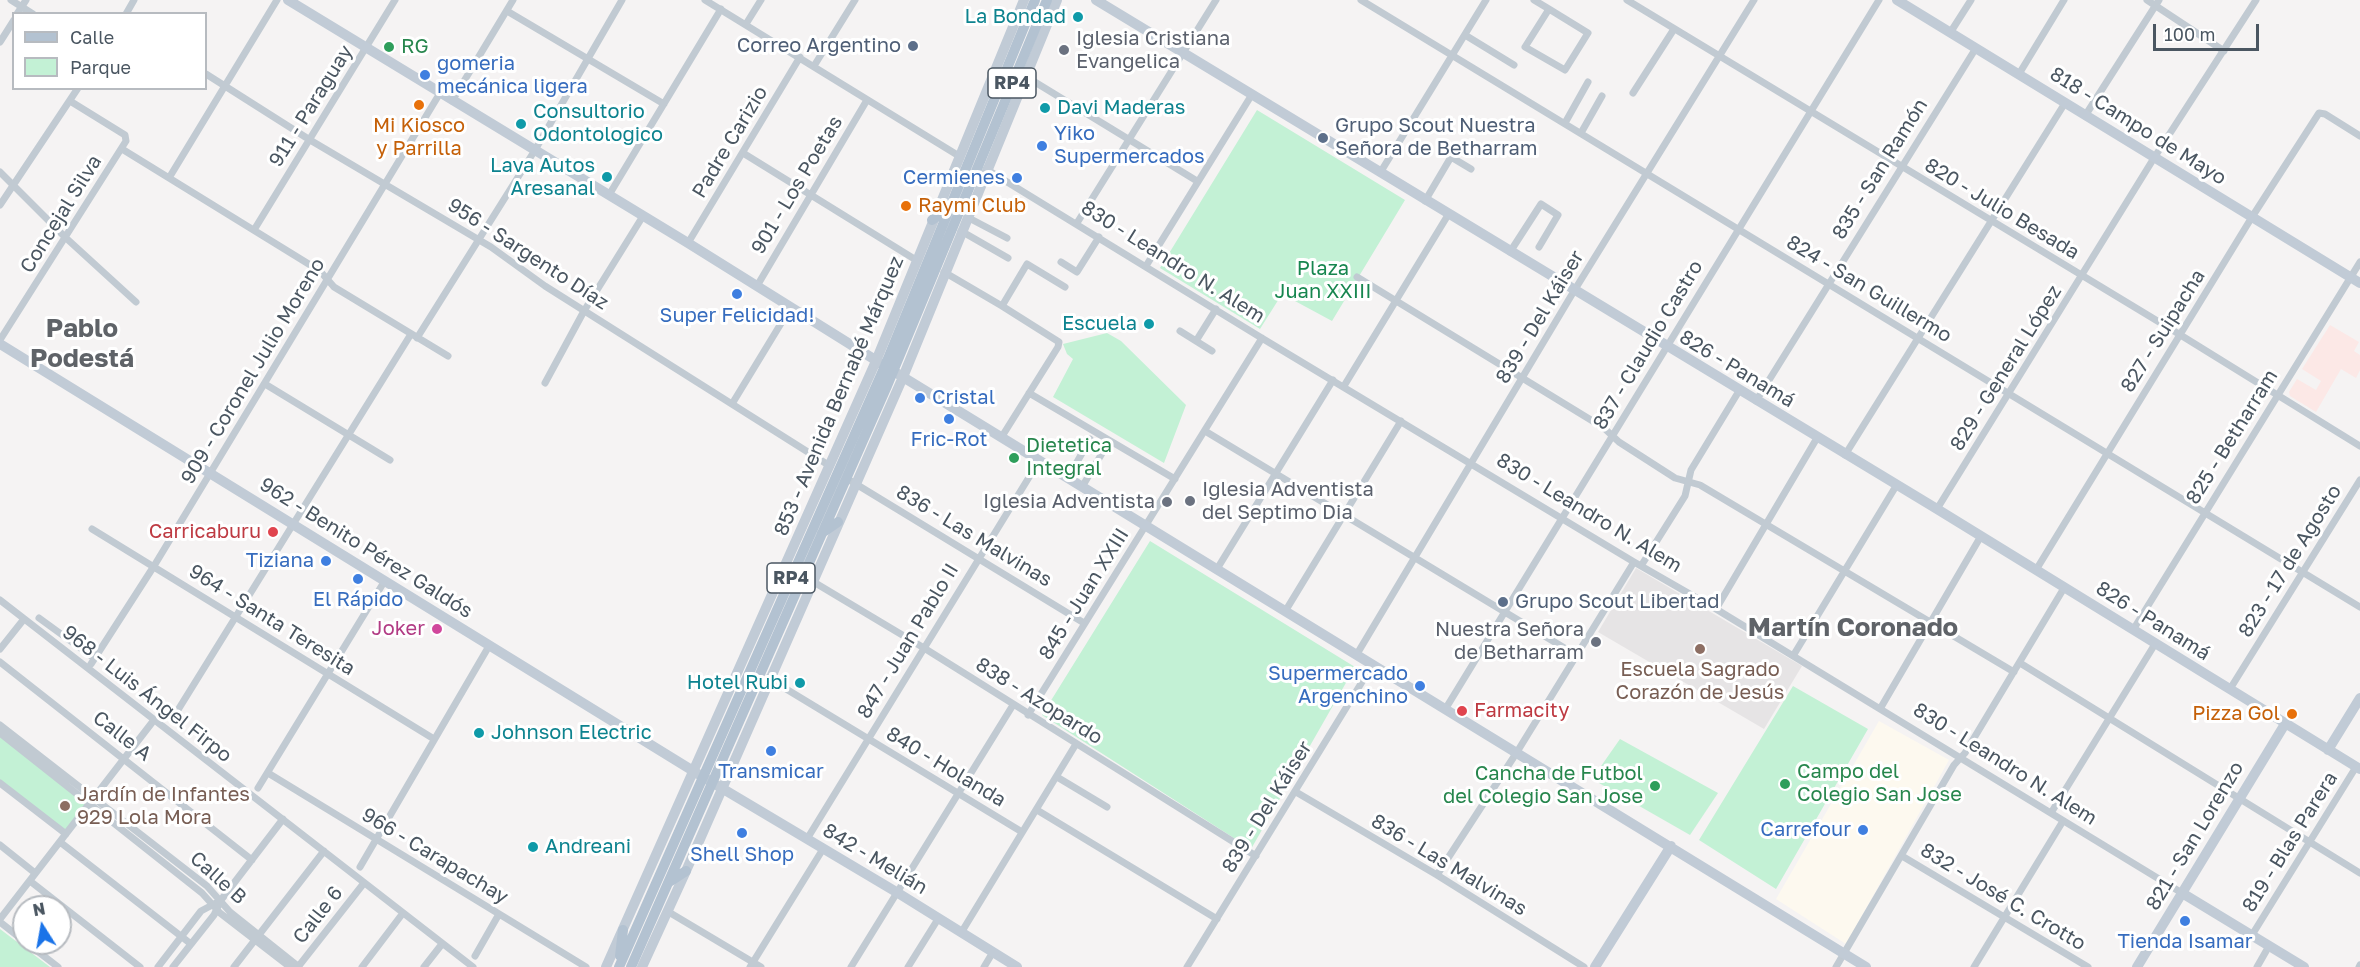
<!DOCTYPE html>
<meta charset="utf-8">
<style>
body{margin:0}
#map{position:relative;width:2360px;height:967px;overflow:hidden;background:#f5f3f3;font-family:"Golos Text",sans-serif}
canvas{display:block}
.legend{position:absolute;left:12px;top:12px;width:195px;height:78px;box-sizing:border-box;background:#fff;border:2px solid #b7bbc0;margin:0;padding:8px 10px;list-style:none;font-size:18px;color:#4a5661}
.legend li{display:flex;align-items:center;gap:12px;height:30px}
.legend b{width:30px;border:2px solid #b7bbc0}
.north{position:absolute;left:12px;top:895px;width:60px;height:60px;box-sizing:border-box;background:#fff;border:2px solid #b7bbc0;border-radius:50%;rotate:349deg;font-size:16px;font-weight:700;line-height:24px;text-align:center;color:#4a5661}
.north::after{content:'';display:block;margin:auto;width:21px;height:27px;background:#1a73e8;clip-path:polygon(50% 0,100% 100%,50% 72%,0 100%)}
.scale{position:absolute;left:2153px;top:24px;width:106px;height:27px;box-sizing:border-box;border:3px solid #4a5661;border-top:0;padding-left:8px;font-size:18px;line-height:21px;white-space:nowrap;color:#4a5661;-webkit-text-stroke:4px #fff;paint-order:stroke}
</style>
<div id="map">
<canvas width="2360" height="967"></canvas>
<ul class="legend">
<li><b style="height:8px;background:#b3c2d1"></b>Calle</li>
<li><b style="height:16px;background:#c3f1d5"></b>Parque</li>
</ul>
<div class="north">N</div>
<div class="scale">100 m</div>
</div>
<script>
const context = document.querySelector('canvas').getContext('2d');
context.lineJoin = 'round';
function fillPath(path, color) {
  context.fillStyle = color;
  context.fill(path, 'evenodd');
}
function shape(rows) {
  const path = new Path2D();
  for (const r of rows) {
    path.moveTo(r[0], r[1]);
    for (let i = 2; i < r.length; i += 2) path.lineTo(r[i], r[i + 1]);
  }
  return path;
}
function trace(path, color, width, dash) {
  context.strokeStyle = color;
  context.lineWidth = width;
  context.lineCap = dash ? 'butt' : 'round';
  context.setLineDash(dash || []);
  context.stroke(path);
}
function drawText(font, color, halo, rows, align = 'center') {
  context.font = font + ' "Golos Text",sans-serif';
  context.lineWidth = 6;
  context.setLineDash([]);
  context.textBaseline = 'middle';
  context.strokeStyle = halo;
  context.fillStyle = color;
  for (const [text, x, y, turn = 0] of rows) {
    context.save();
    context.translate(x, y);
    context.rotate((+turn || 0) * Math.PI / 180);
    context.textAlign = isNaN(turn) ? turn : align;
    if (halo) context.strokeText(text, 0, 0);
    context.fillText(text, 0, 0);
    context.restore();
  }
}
fillPath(shape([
 [1879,721,1949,760,1846,944,1776,899]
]), '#fdf9ef');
fillPath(shape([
 [1636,568,1802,666,1764,729,1598,632]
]), '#e6e4e5');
fillPath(shape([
 [2330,325,2359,342,2354,351,2360,355,2360,370,2356,378,2341,369,2316,412,2290,396,2289,392,2297,379,2316,390,2321,381,2302,369]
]), '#fce8e6');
fillPath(shape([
 [1257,110,1405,200,1332,321,1282,294,1260,329,1160,268],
 [1107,333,1121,341,1186,405,1164,463,1053,397,1073,359,1067,354,1063,344],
 [1150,541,1355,667,1251,849,1042,715],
 [1793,686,1868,729,1776,889,1699,840],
 [0,733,91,803,66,834,0,783],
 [1620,739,1718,793,1690,835,1592,779],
 [0,929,50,967,0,967]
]), '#c3f1d5');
trace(shape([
 [11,0,33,14],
 [705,0,959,156],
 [1361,0,2360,607],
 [1534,0,1549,9,1588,33,1565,70,1525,47,1549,9],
 [1627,0,2174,331,2360,446],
 [2147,0,2224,51],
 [507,11,664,104],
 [17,14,26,0],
 [126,14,134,0],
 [746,24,761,0],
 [1950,33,1971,0],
 [1465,35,1514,65],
 [0,42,14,20],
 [814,66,855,0],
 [206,74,310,140,491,247,545,286,830,466],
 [2019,74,2064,0],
 [1025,76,1197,181],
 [1633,93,1674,29],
 [452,101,513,0],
 [2085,116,2159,0],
 [1565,123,1588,82],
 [1581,133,1602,96],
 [122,149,320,271,334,287,448,356],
 [743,153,916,260],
 [986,169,1260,337,1634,562,1716,609,2182,893],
 [0,172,66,238,136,302],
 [1380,173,1486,0],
 [169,178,277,0],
 [609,195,721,9],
 [1425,201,1451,157,1471,169],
 [0,205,78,88],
 [967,217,1007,238],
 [1077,223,1216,0],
 [254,230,395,0],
 [961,231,1008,258],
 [688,243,800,57],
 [1510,252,1541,204,1558,215,1539,247],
 [1061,262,1077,272,1099,237],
 [1146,266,1251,96],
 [944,272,1002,306,1059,342,1058,347,1001,438],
 [1357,277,1604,428,1619,442,1675,478,1700,485,2014,672],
 [757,286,867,100],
 [1002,306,1027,264,1065,287],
 [1180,331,1212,351],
 [417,338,535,150,622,0],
 [0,340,126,141,125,135,70,101],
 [1196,341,1216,309],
 [545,383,584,311,643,216],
 [265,384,390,460],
 [1344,386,1448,215],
 [1029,393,1175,479],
 [1756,401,1976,48],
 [732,404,791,307],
 [1205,431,1576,655],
 [1845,455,2065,103],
 [846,478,1084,623],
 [1068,478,1090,439],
 [1082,487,1104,450],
 [1937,509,2154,158,2256,0],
 [92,529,434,739],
 [1641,566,1685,496,1691,470,1739,391],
 [1217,569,1333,380],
 [2036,570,2252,217,2319,113,2325,114,2360,136],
 [812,581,924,648,1256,856],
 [0,600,473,967],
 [1716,609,1817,438],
 [1286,610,1401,421],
 [39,618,94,658],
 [2133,630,2360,262],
 [0,649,24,619],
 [1357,654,1574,291,1754,0],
 [1793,656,1896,486],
 [0,662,252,860],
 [2020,663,2360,873],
 [91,664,154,566,440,93],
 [768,678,1022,832],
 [2230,689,2360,480],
 [1446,708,1879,0],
 [1880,709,1981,536],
 [1028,715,1262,338],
 [173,718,411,334],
 [0,725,207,886,230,912,299,967],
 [0,733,202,893,220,913,290,967],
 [268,773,586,967],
 [1057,777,1107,807],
 [0,783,66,834],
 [258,788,384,582],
 [1296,792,1437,875,1584,967],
 [1037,810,1217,919],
 [2051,813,2155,644],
 [807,839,1039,461],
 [60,842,191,944],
 [0,845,35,873],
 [1902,856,2088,967],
 [360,867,489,646],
 [1437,875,1517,752,1634,562],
 [30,881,140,967],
 [667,911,761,967],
 [0,919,154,720],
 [0,922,24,941],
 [961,933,1076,744],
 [2252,935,2356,767],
 [27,943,58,967],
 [475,956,499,914],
 [158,967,201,911,216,903],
 [173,967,214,915,221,900,283,819],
 [234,967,324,851],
 [298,967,364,883],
 [362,967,403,913],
 [424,967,442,944],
 [750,967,823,849],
 [851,967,1013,705],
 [908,967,938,919],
 [984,967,993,952],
 [1187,967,1373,664],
 [1836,967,1954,765,1965,753,2064,588],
 [1974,967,2063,821],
 [2257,967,2269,946],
 [2359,967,2360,965]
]), '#c1cad2', 7);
trace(shape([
 [288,0,688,243,885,366,1866,967],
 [1096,0,1937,509,2360,769],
 [1897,0,2360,283],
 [0,344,703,777,898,893,1017,967],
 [2328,750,2360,698],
 [2182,893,2304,967],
 [606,967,876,361,1024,0],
 [642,967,686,871,903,377,1057,0],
 [1595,967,1671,846],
 [2137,967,2285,724]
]), '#c1cbd6', 10);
trace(shape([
 [932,220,950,207],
 [822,533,838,522],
 [669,882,686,871],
 [620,956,623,930],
 [619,967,885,366,1035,0],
 [631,967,887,386,1047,0]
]), '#b3c2d1', 10);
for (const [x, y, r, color] of [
 [1078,17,6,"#0f9aa8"],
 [913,46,6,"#5c6f8a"],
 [389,47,6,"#2e9e5b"],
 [1064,50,6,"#6b7280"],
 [425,75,6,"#3f7fe0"],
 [419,105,6,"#e8710a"],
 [1045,108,6,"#0f9aa8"],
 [521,124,6,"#0f9aa8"],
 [1323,138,6,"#5c6f8a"],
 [1042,146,6,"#3f7fe0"],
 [607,177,6,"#0f9aa8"],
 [1017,178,6,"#3f7fe0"],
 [906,206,6,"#e8710a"],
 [737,294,6,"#3f7fe0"],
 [1149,324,6,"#0f9aa8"],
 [920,398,6,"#3f7fe0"],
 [949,419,6,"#3f7fe0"],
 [1014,458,6,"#2e9e5b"],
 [1190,501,6,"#6b7280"],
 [1167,502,6,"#6b7280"],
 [273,532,6,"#e0444e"],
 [326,561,6,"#3f7fe0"],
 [358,579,6,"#3f7fe0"],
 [1503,602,6,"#5c6f8a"],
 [437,629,6,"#d1479c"],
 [1596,642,6,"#6b7280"],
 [1700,649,6,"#8d6e63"],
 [800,683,6,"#0f9aa8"],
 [1420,686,6,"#3f7fe0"],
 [1462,711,6,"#e0444e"],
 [2292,714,6,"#e8710a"],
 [479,733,6,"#0f9aa8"],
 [771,751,6,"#3f7fe0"],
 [1785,784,6,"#2e9e5b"],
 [1655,786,6,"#2e9e5b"],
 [65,806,6,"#8d6e63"],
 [1863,830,6,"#3f7fe0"],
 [742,833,6,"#3f7fe0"],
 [533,847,6,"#0f9aa8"],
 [2185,921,6,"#3f7fe0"]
]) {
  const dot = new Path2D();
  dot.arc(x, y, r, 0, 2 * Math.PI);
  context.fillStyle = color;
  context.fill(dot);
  trace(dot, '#fff', 2);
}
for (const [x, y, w] of [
 [1012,83,48],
 [791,578,48]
]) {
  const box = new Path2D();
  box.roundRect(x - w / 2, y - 15, w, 30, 4.5);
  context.fillStyle = '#fff';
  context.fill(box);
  trace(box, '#4a5661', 1.5);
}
drawText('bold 18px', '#4a5661', null, [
 ["RP4",1012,83],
 ["RP4",791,578]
]);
drawText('20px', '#0d838f', '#fff', [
 ["La Bondad",1066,17],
 ["Davi Maderas",1057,108,"left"],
 ["Consultorio",533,112,"left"],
 ["Odontologico",533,135,"left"],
 ["Lava Autos",595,166],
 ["Aresanal",595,189],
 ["Escuela",1137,324],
 ["Hotel Rubi",788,683],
 ["Johnson Electric",491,733,"left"],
 ["Andreani",545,847,"left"]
], 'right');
drawText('20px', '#5b616d', '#fff', [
 ["Iglesia Cristiana",1076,39],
 ["Evangelica",1076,62],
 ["Iglesia Adventista",1202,490],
 ["del Septimo Dia",1202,513],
 ["Iglesia Adventista",1155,502,"right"],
 ["Nuestra Señora",1584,630,"right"],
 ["de Betharram",1584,653,"right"]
], 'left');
drawText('20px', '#4e5e75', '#fff', [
 ["Correo Argentino",901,46,"right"],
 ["Grupo Scout Nuestra",1335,126],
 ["Señora de Betharram",1335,149],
 ["Grupo Scout Libertad",1515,602]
], 'left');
drawText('20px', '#27864d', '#fff', [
 ["RG",401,47],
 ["Dietetica",1026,446],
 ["Integral",1026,469],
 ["Campo del",1797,772],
 ["Colegio San Jose",1797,795],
 ["Cancha de Futbol",1643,774,"right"],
 ["del Colegio San Jose",1643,797,"right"]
], 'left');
drawText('20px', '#366cbe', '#fff', [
 ["gomeria",437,64,"left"],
 ["mecánica ligera",437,87,"left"],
 ["Yiko",1054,134,"left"],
 ["Supermercados",1054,157,"left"],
 ["Cermienes",1005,178,"right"],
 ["Super Felicidad!",737,316],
 ["Cristal",932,398,"left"],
 ["Fric-Rot",949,440],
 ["Tiziana",314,561,"right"],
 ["El Rápido",358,600],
 ["Supermercado",1408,674,"right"],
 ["Argenchino",1408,697,"right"],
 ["Transmicar",771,772],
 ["Carrefour",1851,830,"right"],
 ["Shell Shop",742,855],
 ["Tienda Isamar",2185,942]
]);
drawText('20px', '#4a5661', '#fff', [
 ["911 - Paraguay",311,106,-58],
 ["818 - Campo de Mayo",2138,126,32],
 ["Padre Carizio",730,142,-59],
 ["835 - San Ramón",1880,169,-58],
 ["901 - Los Poetas",797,185,-59],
 ["820 - Julio Besada",2002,209,31],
 ["Concejal Silva",61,214,-58],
 ["956 - Sargento Díaz",528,254,33],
 ["830 - Leandro N. Alem",1173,262,32],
 ["824 - San Guillermo",1869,289,31],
 ["839 - Del Káiser",1540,317,-59],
 ["827 - Suipacha",2163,331,-58],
 ["837 - Claudio Castro",1648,345,-59],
 ["829 - General López",2006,368,-58],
 ["826 - Panamá",1737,369,31],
 ["909 - Coronel Julio Moreno",253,371,-59],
 ["853 - Avenida Bernabé Márquez",839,396,-67],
 ["825 - Betharram",2232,437,-58],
 ["830 - Leandro N. Alem",1589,513,31],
 ["836 - Las Malvinas",974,536,31],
 ["962 - Benito Pérez Galdós",366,548,32],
 ["823 - 17 de Agosto",2290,561,-58],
 ["845 - Juan XXIII",1084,594,-58],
 ["964 - Santa Teresita",272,620,32],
 ["826 - Panamá",2153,621,32],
 ["847 - Juan Pablo II",908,641,-59],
 ["968 - Luis Ángel Firpo",147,694,38],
 ["838 - Azopardo",1039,701,32],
 ["Calle A",122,736,38],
 ["830 - Leandro N. Alem",2005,764,32],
 ["840 - Holanda",946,767,31],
 ["839 - Del Káiser",1267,807,-58],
 ["821 - San Lorenzo",2195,836,-59],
 ["819 - Blas Parera",2290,842,-58],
 ["966 - Carapachay",435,856,31],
 ["842 - Melián",875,859,31],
 ["836 - Las Malvinas",1449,865,31],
 ["Calle B",218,878,42],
 ["832 - José C. Crotto",2003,897,31],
 ["Calle 6",318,915,-52]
]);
drawText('20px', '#c56008', '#fff', [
 ["Mi Kiosco",419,126],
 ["y Parrilla",419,149],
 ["Raymi Club",918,206,"left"],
 ["Pizza Gol",2280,714,"right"]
]);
drawText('20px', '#17864f', '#fff', [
 ["Plaza",1323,269],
 ["Juan XXIII",1323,292]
]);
drawText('20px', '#be3a42', '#fff', [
 ["Carricaburu",261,532],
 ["Farmacity",1474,711,"left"]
], 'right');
drawText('20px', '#b23c85', '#fff', [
 ["Joker",425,629]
], 'right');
drawText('20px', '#785e54', '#fff', [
 ["Escuela Sagrado",1700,670],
 ["Corazón de Jesús",1700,693],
 ["Jardín de Infantes",77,795,"left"],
 ["929 Lola Mora",77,818,"left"]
]);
drawText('bold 26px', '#5f6368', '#fff', [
 ["Pablo",82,329],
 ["Podestá",82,359],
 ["Martín Coronado",1853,628]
]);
</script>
